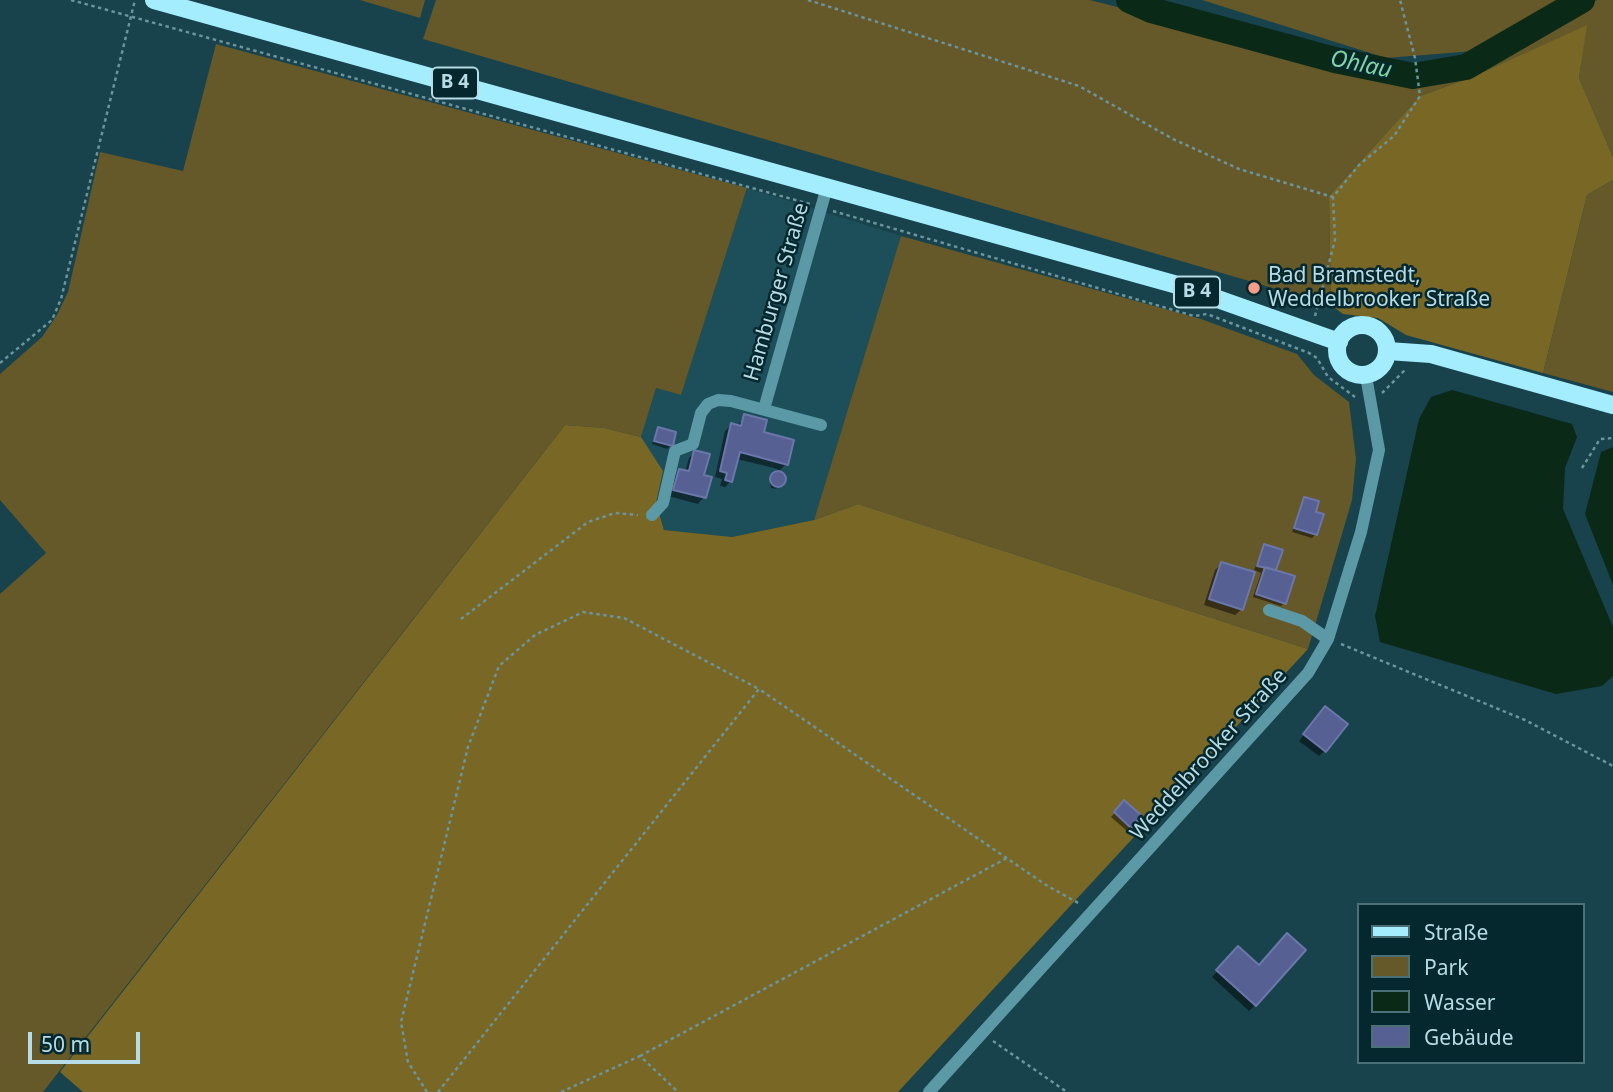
<!DOCTYPE html>
<meta charset="utf-8">
<style>
body{margin:0}
#map{position:relative;width:1613px;height:1092px;overflow:hidden;background:#18434c;font-family:"Noto Sans",sans-serif}
canvas{display:block}
.legend{position:absolute;left:1357px;top:903px;width:228px;height:161px;box-sizing:border-box;background:#05282f;border:2px solid #4c7078;margin:0;padding:9px 12px;list-style:none;font-size:21px;color:#b7dce5}
.legend li{display:flex;align-items:center;gap:14px;height:35px}
.legend b{width:35px;border:2px solid #4c7078}
.scale{position:absolute;left:28px;top:1032px;width:112px;height:32px;box-sizing:border-box;border:4px solid #b7dce5;border-top:0;padding-left:9px;font-size:21px;line-height:24px;white-space:nowrap;color:#b7dce5;-webkit-text-stroke:5px #05282f;paint-order:stroke}
</style>
<div id="map">
<canvas width="1613" height="1092"></canvas>
<ul class="legend">
<li><b style="height:9px;background:#a4edfe"></b>Straße</li>
<li><b style="height:19px;background:#655829"></b>Park</li>
<li><b style="height:19px;background:#0a2a17"></b>Wasser</li>
<li><b style="height:19px;background:#566093"></b>Gebäude</li>
</ul>
<div class="scale">50 m</div>
</div>
<script>
const context = document.querySelector('canvas').getContext('2d');
context.lineJoin = 'round';
function fillPath(path, color) {
  context.fillStyle = color;
  context.fill(path, 'evenodd');
}
function shape(rows) {
  const path = new Path2D();
  for (const r of rows) {
    if (r.length === 3) {
      path.moveTo(r[0] + r[2], r[1]);
      path.arc(r[0], r[1], r[2], 0, 2 * Math.PI);
      continue;
    }
    path.moveTo(r[0], r[1]);
    for (let i = 2; i < r.length; i += 2) path.lineTo(r[i], r[i + 1]);
  }
  return path;
}
function trace(path, color, width, dash) {
  context.strokeStyle = color;
  context.lineWidth = width;
  context.lineCap = dash ? 'butt' : 'round';
  context.setLineDash(dash || []);
  context.stroke(path);
}
function drawText(font, color, halo, rows, align = 'center') {
  context.font = font + ' "Noto Sans",sans-serif';
  context.lineWidth = 5;
  context.setLineDash([]);
  context.textBaseline = 'middle';
  context.strokeStyle = halo;
  context.fillStyle = color;
  for (const [text, x, y, turn = 0] of rows) {
    context.save();
    context.translate(x, y);
    context.rotate((+turn || 0) * Math.PI / 180);
    context.textAlign = isNaN(turn) ? turn : align;
    if (halo) context.strokeText(text, 0, 0);
    context.fillText(text, 0, 0);
    context.restore();
  }
}
fillPath(shape([
 [747,188,901,236,814,520,732,537,664,530,641,437,656,388,681,395]
]), '#1d4f5a');
fillPath(shape([
 [360,0,425,0,420,18],
 [436,0,1090,0,1372,73,1471,74,1597,0,1613,0,1613,157,1579,78,1586,26,1472,77,1420,96,1329,196,1331,305,423,39],
 [1202,0,1575,0,1474,51,1386,58],
 [216,44,747,188,681,395,656,388,641,437,605,428,565,425,43,1092,0,1092,0,594,46,553,0,500,0,374,42,337,57,315,68,292,100,152,183,171],
 [1613,180,1613,392,1543,373,1587,195],
 [901,236,1201,319,1297,354,1314,375,1349,402,1356,459,1352,500,1308,649,858,504,814,520]
]), '#655829');
fillPath(shape([
 [1587,25,1579,78,1613,157,1613,180,1587,195,1543,373,1406,335,1378,318,1343,314,1331,305,1329,196,1420,96,1472,77],
 [565,425,605,428,641,437,663,471,656,503,664,530,732,537,814,520,858,504,1308,649,898,1092,83,1092,60,1072]
]), '#796725');
fillPath(shape([
 [1452,390,1572,424,1577,437,1565,468,1563,509,1613,627,1613,676,1602,686,1556,694,1380,642,1375,616,1419,419,1431,397],
 [1613,447,1613,585,1585,514,1601,452]
]), '#0a2a17');
fillPath(shape([
 [745,416,786,464,777,473,785,478,776,489,771,488,769,476,778,469,737,459,731,481,725,487,720,486,722,479,715,477,725,431,731,425,737,427],
 [659,429,671,445,667,449,652,444],
 [695,452,704,497,698,504,668,496,673,477,679,471,685,472,689,458],
 [1304,499,1314,513,1316,534,1312,538,1292,532],
 [1265,546,1280,551,1274,571,1284,603,1281,606,1253,597,1261,573,1254,570],
 [1221,564,1242,609,1235,615,1204,605,1215,570],
 [1319,715,1325,750,1319,756,1299,741],
 [1124,803,1139,816,1126,830,1111,817],
 [1232,955,1255,1005,1249,1011,1212,977]
]), '#0007');
trace(shape([
 [1129,0,1151,10,1335,60,1413,76,1466,67,1582,0]
]), '#0a2a17', 26);
const building = shape([
 [744,414,767,420,764,432,794,440,788,465,740,452,732,482,725,480,727,473,720,471,731,423,741,426,744,414],
 [658,427,676,432,673,446,654,441,658,427],
 [694,450,710,454,704,475,712,477,706,498,673,490,679,469,689,471,694,450],
 [778,479,8],
 [1304,497,1319,501,1316,512,1324,514,1317,535,1294,528,1304,497],
 [1264,544,1283,550,1276,570,1257,566,1264,544],
 [1221,562,1255,572,1243,610,1209,599,1221,562],
 [1265,567,1295,576,1286,604,1256,594,1265,567],
 [1325,706,1348,724,1326,752,1303,734,1325,706],
 [1124,800,1142,816,1131,828,1114,812,1124,800],
 [1287,933,1306,950,1256,1006,1216,970,1238,946,1259,965,1287,933]
]);
fillPath(building, '#566093');
trace(building, '#6b76aa', 2);
trace(shape([
 [71,0,810,204],
 [808,0,1079,86,1173,139,1239,169,1333,197],
 [833,211,1194,316,1207,314,1309,353,1317,358,1328,377,1355,397],
 [1315,316,1335,240,1333,197,1359,165,1394,136,1420,96,1415,58,1400,0],
 [0,363,52,320,61,299,135,0],
 [1382,393,1406,369],
 [1582,468,1600,439,1613,438],
 [461,619,588,522,615,513,638,515],
 [1341,644,1525,720,1613,766],
 [993,1041,1067,1092],
 [640,1056,1007,858],
 [427,1092,408,1062,401,1022,468,747,499,666,535,635,583,612,624,618,759,689],
 [438,1092,759,689,1046,885,1080,904],
 [561,1092,640,1056,678,1092]
]), '#6c949d', 2.5, [3.5, 3.5]);
trace(shape([
 [764,409,827,187],
 [652,515,663,503,675,451,693,444,701,413,708,404,718,400,731,401,821,425],
 [1269,610,1302,621,1328,639],
 [929,1092,1308,673,1328,639,1361,532,1379,450,1366,376]
]), '#5c99a7', 12);
trace(shape([
 [154,0,1181,286,1339,342],
 [1362,350,25],
 [1388,351,1431,354,1613,405]
]), '#a4edfe', 18);
for (const [x, y, r, color] of [
 [1254,288,7,"#f49e89"]
]) {
  const dot = new Path2D();
  dot.arc(x, y, r, 0, 2 * Math.PI);
  context.fillStyle = color;
  context.fill(dot);
  trace(dot, '#05282f', 2.5);
}
for (const [x, y, w] of [
 [455,83,46],
 [1197,292,46]
]) {
  const box = new Path2D();
  box.roundRect(x - w / 2, y - 15.5, w, 31, 5);
  context.fillStyle = '#05282f';
  context.fill(box);
  trace(box, '#b7dce5', 2);
}
drawText('bold 19px', '#b7dce5', null, [
 ["B 4",455,83],
 ["B 4",1197,292]
]);
drawText('21px', '#b7dce5', '#05282f', [
 ["Bad Bramstedt,",1268,276],
 ["Weddelbrooker Straße",1268,300]
], 'left');
drawText('21px', '#b7dce5', '#05282f', [
 ["Hamburger Straße",777,292,-74],
 ["Weddelbrooker Straße",1209,755,-48]
]);
drawText('italic 23px', '#80d79f', '#05282f', [
 ["Ohlau",1361,65,12]
]);
</script>
